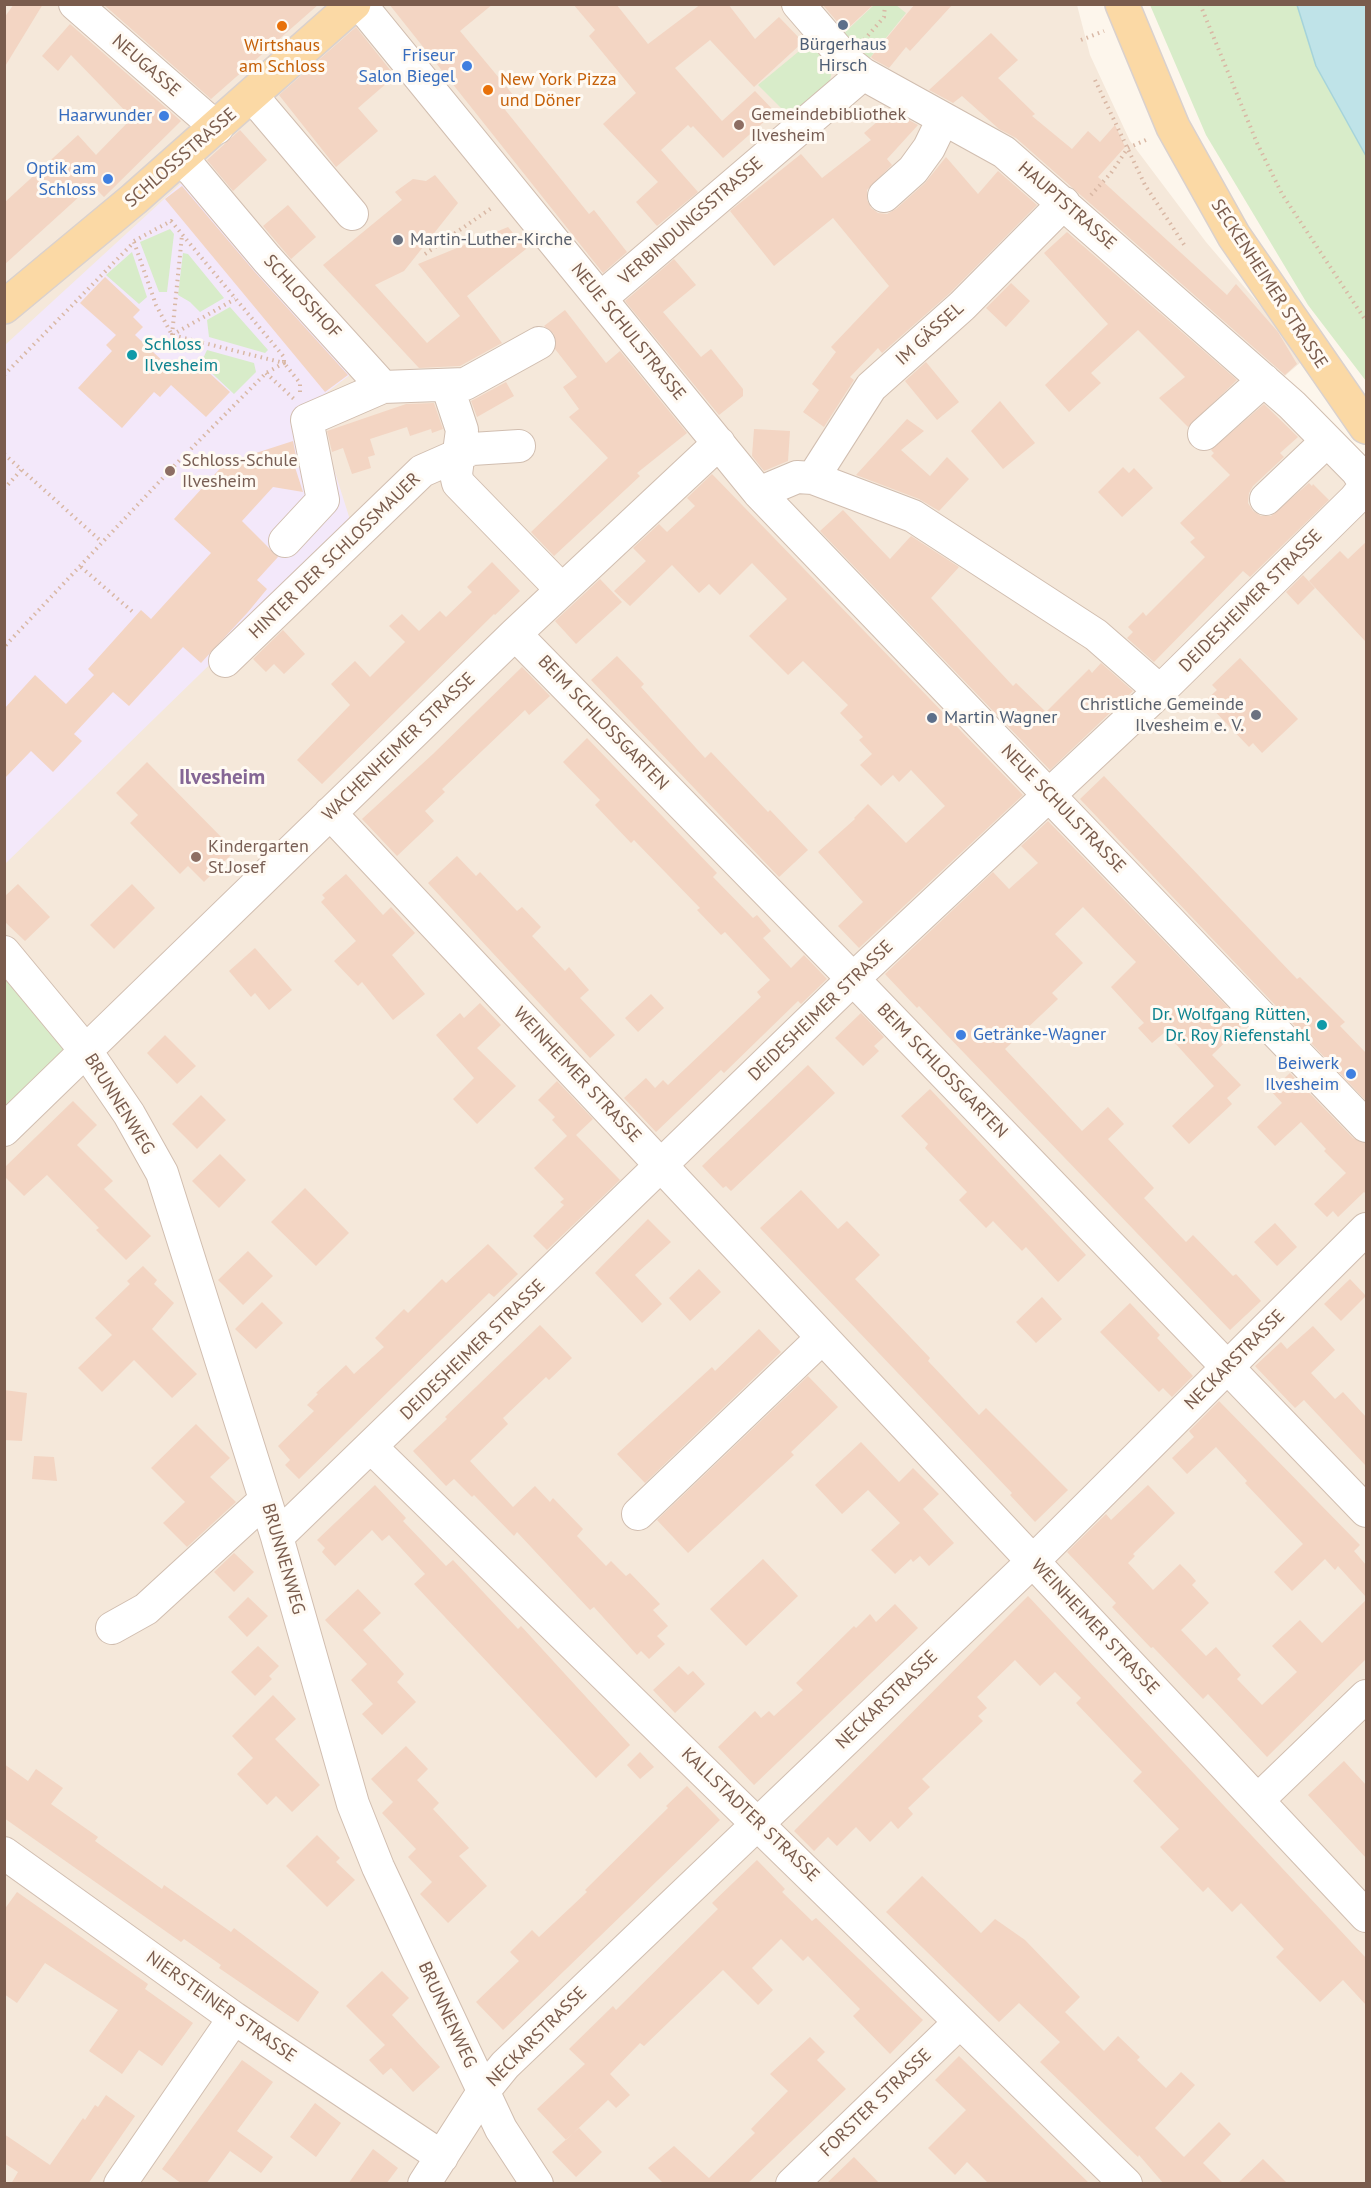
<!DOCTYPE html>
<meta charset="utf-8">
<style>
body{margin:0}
#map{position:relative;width:1371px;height:2188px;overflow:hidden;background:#fdf6ec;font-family:"PT Sans",sans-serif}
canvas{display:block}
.frame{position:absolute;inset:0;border:6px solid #7a5c4d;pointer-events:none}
</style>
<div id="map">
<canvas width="1371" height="2188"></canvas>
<div class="frame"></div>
</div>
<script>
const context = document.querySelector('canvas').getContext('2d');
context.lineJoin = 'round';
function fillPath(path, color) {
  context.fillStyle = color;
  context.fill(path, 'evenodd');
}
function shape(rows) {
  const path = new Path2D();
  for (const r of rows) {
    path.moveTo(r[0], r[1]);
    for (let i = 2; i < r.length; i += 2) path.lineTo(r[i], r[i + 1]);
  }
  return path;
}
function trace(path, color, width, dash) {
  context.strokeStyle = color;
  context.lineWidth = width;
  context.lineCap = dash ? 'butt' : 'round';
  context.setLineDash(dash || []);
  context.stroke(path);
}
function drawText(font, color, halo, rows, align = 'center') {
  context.font = font + ' "PT Sans",sans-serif';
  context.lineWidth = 6;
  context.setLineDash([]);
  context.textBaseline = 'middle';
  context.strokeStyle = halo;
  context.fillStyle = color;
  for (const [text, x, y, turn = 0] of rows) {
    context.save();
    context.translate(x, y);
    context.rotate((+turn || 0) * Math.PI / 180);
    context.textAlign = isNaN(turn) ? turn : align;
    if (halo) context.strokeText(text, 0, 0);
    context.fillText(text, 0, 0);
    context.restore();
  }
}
fillPath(shape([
 [5,5,1077,5,1090,55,1130,141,1206,242,1280,329,1301,362,1271,388,1366,489,1366,2183,5,2184]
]), '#f5e8da');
fillPath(shape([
 [187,178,351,374,313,403,352,526,5,864,5,345]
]), '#f3e8fa');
fillPath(shape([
 [874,5,896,5,906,13,869,59,841,36],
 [1150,5,1297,5,1316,66,1366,156,1366,381,1308,305,1206,135],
 [809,43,832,69,830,81,790,117,758,85],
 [170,229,174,234,167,292,159,292,140,242],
 [132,252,147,297,139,304,106,275],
 [183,253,188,254,224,298,200,312,190,302,178,295],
 [230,307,268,350,265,353,209,337,207,320],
 [207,350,254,363,256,372,234,394,201,363],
 [4,967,66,1049,4,1112]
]), '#d8ecc9');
const water = shape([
 [1297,5,1366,5,1366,156,1316,66,1297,5]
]);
fillPath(water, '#bfe3e8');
trace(water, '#a5d3da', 1.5);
fillPath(shape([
 [14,4,43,4,4,68,4,18],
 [103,4,319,4,211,99],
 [389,4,493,4,460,31,514,96,502,106,589,214,594,210,627,252,603,273],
 [573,4,616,4,648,44,701,4,728,4,755,39,779,17,803,42,754,87,710,40,675,68,722,121,755,91,775,112,723,158,693,126,691,128,688,125,661,150,698,192,657,226,636,202,658,182,603,124,636,93,589,36,595,30],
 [822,4,874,4,845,31],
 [915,4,953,4,910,51,906,47,889,68,873,59,871,57],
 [70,24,181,121,104,197,92,185,4,265,4,203,78,135,96,155,132,118,71,55,58,71,42,56],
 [356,27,395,76,358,108,378,131,336,167,279,95],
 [991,33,1018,60,998,78,1035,114,1032,116,1072,149,1088,131,1100,142,1115,125,1125,147,1098,177,1227,295,1236,284,1278,332,1297,364,1285,375,1016,138,999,129,962,96,953,103,929,90],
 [891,110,918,125,887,159,892,165,867,190,867,200,871,208,878,213,887,214,896,209,925,183,946,157,978,194,998,171,1037,205,950,293,882,353,878,348,850,377,854,380,824,427,803,412,819,390,812,384,836,352,831,347,889,286,833,218,774,266,730,211,801,154,822,178,871,140,864,133],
 [240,130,267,160,233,191,207,160],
 [435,175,458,203,404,271,375,285,427,343,460,316,418,264,508,227,526,249,467,296,502,343,460,366,419,368,323,265,402,200,395,192,413,179,426,181],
 [182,186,254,271,348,375,325,392,165,199],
 [288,205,316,237,291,259,263,226],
 [1067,232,1237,380,1188,427,1159,398,1185,377,1138,330,1091,373,1101,383,1069,412,1045,385,1108,324,1044,253],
 [674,259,696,285,663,312,701,357,711,349,743,389,743,396,719,415,625,301],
 [105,277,140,310,133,317,143,327,135,335,169,367,177,359,187,368,194,359,230,392,206,417,171,385,160,397,154,392,122,428,78,388,112,351,106,345,116,335,80,303],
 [1011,283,1030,301,1006,327,986,308],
 [565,310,606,363,620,351,687,433,637,473,640,476,554,556,531,532,608,458,569,417,579,409,563,387,577,377,555,349,554,334,544,326],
 [926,362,959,402,937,420,905,381],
 [506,382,514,396,477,417,471,401],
 [1000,401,1035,443,1003,469,971,431],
 [434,403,443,429,432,433,431,429,410,436,407,427,370,439,375,455,368,457,371,468,352,474,343,448,332,452,327,431,406,404],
 [1264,404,1298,437,1280,453,1284,457,1253,486,1249,493,1248,503,1253,511,1261,516,1271,516,1309,483,1312,486,1313,484,1329,500,1250,577,1243,571,1154,662,1127,638,1133,632,1128,627,1143,612,1146,616,1205,557,1190,542,1195,538,1180,523,1230,475,1211,456,1214,453,1211,450],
 [907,419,924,431,901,450,930,476,947,457,969,479,939,511,919,499,856,475],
 [754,429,790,431,788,461,764,471,752,456],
 [293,441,297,461,294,464,303,492,273,487,242,521,278,557,257,580,267,589,248,612,201,663,183,647,129,706,113,692,74,734,82,741,53,772,31,751,4,779,4,709,35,675,66,704,94,675,88,669,141,610,151,619,211,553,174,519,225,463],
 [1123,467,1129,473,1134,468,1153,488,1122,517,1098,492],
 [712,474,1023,795,859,948,838,926,863,902,818,852,855,819,854,818,868,804,906,843,945,806,911,770,899,782,893,775,881,786,860,765,872,754,859,740,863,737,840,713,848,705,803,661,788,675,749,636,787,599,752,563,720,595,709,584,699,593,672,565,630,606,614,591,646,561,633,548,659,524,667,532,695,506,687,498],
 [843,510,890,559,911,536,959,567,931,598,1013,686,1016,683,1046,712,1089,669,1092,673,1101,663,1133,691,1050,770,820,531],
 [1366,542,1366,642,1309,581,1340,551,1348,559],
 [492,562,520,591,495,615,494,614,322,784,297,760,350,705,331,684,355,661,370,677,405,642,389,626,402,614,419,631,440,611,446,617,472,592,467,587],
 [1303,575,1315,588,1298,605,1286,592],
 [600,579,622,602,576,644,555,621],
 [283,630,305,654,284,674,274,664,266,672,253,659],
 [617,656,644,684,641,687,705,758,711,752,768,812,770,810,808,850,779,877,591,680],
 [1240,658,1298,719,1262,753,1253,743,1249,747,1205,701,1217,690,1212,685],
 [522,667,550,696,529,715,525,710,442,789,445,792,425,811,434,821,397,856,362,819,433,754],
 [587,738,717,873,713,877,753,918,757,915,771,931,763,938,791,968,804,955,827,979,801,1004,798,1001,724,1073,721,1070,656,1132,624,1098,646,1078,655,1088,663,1080,668,1085,761,997,757,992,770,980,725,932,721,935,697,910,700,908,634,840,631,843,595,805,600,800,563,762],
 [147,762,235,851,204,882,188,866,180,874,130,823,138,815,116,793],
 [1104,776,1297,979,1300,977,1345,1022,1340,1026,1366,1053,1366,1101,1080,799],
 [1048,821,1244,1024,1212,1055,1241,1085,1227,1098,1232,1104,1189,1144,1172,1126,1214,1086,1165,1032,1152,1043,1138,1028,1144,1023,1111,987,1136,962,1083,907,1055,934,1083,963,1052,993,1058,999,1005,1049,1082,1131,1108,1107,1124,1124,1108,1139,1154,1188,1144,1198,1186,1242,1193,1235,1233,1276,1236,1274,1261,1301,1230,1330,919,1006,917,1008,885,974,993,872,1009,889,1038,863,1021,846],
 [457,856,476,876,480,872,517,911,522,907,541,927,532,936,565,971,569,967,589,990,580,998,615,1035,590,1058,428,883],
 [346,874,383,915,391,907,415,933,392,955,425,994,393,1020,362,982,358,986,334,961,356,941,321,902,325,898,322,895],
 [18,884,50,917,25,941,4,921,4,897],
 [132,884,155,908,114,949,90,925],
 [255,948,292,990,269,1010,255,993,251,997,229,971],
 [651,994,664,1008,638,1032,625,1018],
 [480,1003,501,1025,477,1048,516,1086,477,1124,453,1099,474,1078,436,1035,460,1013,464,1018],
 [861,1013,884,1037,874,1046,879,1051,863,1066,835,1038],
 [165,1035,196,1066,177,1084,147,1053],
 [808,1065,835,1093,731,1191,726,1186,723,1188,702,1166],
 [1290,1073,1353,1138,1366,1143,1366,1194,1364,1192,1338,1217,1333,1211,1327,1217,1314,1204,1346,1173,1324,1151,1326,1149,1301,1122,1275,1146,1257,1127,1282,1103,1271,1091],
 [557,1081,593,1119,576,1135,620,1180,547,1250,533,1236,564,1205,560,1202,564,1199,534,1168,567,1136,552,1120,555,1117,538,1100],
 [930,1089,1086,1255,1058,1282,1026,1247,1022,1251,993,1221,986,1228,959,1200,967,1192,925,1148,928,1144,901,1116],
 [201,1095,226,1120,197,1149,172,1124],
 [73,1101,97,1125,77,1145,113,1181,104,1189,151,1236,126,1260,96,1230,99,1228,47,1175,24,1196,4,1176,4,1168],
 [220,1154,246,1180,219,1208,192,1181],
 [305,1188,349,1233,316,1266,271,1222],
 [801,1190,838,1229,847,1221,880,1255,855,1279,930,1358,928,1361,979,1415,986,1408,1068,1490,1035,1522,1010,1495,1012,1493,760,1228],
 [648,1219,671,1242,635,1275,662,1304,642,1323,595,1273],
 [1275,1223,1297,1247,1277,1266,1254,1242],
 [488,1244,518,1274,494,1297,489,1293,299,1479,285,1465,290,1460,278,1446,314,1411,307,1405,318,1394,316,1393,346,1365,354,1374,384,1347,375,1338,404,1309,408,1313,442,1279,446,1283],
 [248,1251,273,1276,243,1305,218,1280],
 [143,1266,157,1280,154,1284,174,1303,152,1329,197,1374,172,1398,134,1360,102,1392,78,1368,112,1335,95,1318,130,1284,127,1281],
 [699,1269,721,1292,690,1321,669,1298],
 [1350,1279,1366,1296,1341,1321,1324,1304],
 [1042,1297,1062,1319,1036,1343,1016,1322],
 [262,1302,283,1323,256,1349,235,1329],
 [1130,1303,1160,1335,1157,1338,1193,1376,1172,1397,1163,1388,1159,1392,1100,1332],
 [540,1325,572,1358,549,1380,546,1377,503,1418,508,1424,470,1461,513,1507,535,1486,550,1502,553,1498,583,1529,577,1536,606,1566,611,1561,626,1576,630,1573,660,1604,653,1610,668,1626,657,1636,665,1644,649,1659,641,1651,637,1655,594,1607,590,1610,517,1532,514,1536,474,1495,472,1497,454,1479,446,1486,413,1451,447,1419,445,1417],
 [1313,1326,1335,1350,1311,1373,1335,1399,1343,1392,1366,1417,1366,1466,1304,1400,1295,1408,1255,1366,1281,1342,1287,1349],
 [759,1329,781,1352,645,1483,617,1454,712,1367,715,1371],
 [808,1376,838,1407,791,1452,794,1455,688,1553,657,1520],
 [4,1390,27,1393,22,1441,4,1440],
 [1219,1401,1360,1545,1354,1551,1366,1565,1366,1597,1338,1566,1335,1570,1325,1559,1292,1591,1274,1572,1303,1544,1245,1483,1247,1481,1216,1447,1187,1474,1172,1458,1194,1437,1189,1431],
 [196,1424,230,1458,210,1477,236,1502,187,1547,163,1523,185,1502,151,1468],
 [861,1442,899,1482,913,1468,939,1494,923,1509,954,1543,929,1566,920,1556,913,1562,911,1559,895,1574,871,1550,900,1523,868,1490,842,1514,815,1485],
 [34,1456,54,1457,57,1481,32,1479],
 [375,1485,406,1518,403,1521,446,1566,453,1560,518,1629,521,1626,630,1745,596,1778,414,1584,425,1574,389,1535,382,1541,372,1530,335,1566,322,1552,325,1548,317,1540],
 [1148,1485,1175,1513,1133,1554,1135,1556,1128,1563,1153,1590,1180,1564,1189,1573,1196,1581,1192,1585,1209,1603,1181,1630,1206,1656,1216,1647,1241,1675,1237,1679,1262,1705,1297,1672,1272,1646,1300,1620,1322,1643,1366,1600,1366,1659,1267,1757,1208,1694,1203,1699,1153,1647,1151,1648,1112,1607,1116,1603,1067,1552,1106,1514,1111,1520],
 [234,1553,254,1572,234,1592,214,1572],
 [763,1559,798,1596,746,1646,710,1609],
 [358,1589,381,1613,363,1630,404,1674,397,1682,416,1702,382,1735,362,1714,373,1704,351,1680,367,1664,325,1620],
 [1028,1596,1366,1958,1366,2005,1343,1980,1320,2002,1276,1957,1284,1949,1241,1903,1232,1912,1208,1887,1203,1892,1160,1847,1179,1829,1133,1781,1142,1772,1076,1703,1081,1698,1055,1672,1040,1686,1015,1660,977,1697,987,1708,978,1716,983,1721,922,1779,930,1787,908,1808,913,1814,898,1829,891,1821,870,1842,856,1827,837,1846,828,1837,814,1851,794,1831],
 [248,1597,268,1616,247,1637,228,1617],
 [895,1604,918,1628,754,1785,718,1747,755,1711,761,1718,769,1711,774,1716,803,1690,796,1683,854,1626,856,1628,870,1614,876,1622],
 [258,1646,279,1666,269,1676,272,1679,255,1696,231,1672],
 [679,1666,688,1675,693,1671,705,1684,675,1713,653,1690],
 [273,1695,296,1719,275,1739,320,1785,292,1812,276,1796,267,1805,237,1774,253,1758,232,1736],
 [406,1746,428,1769,417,1780,439,1803,433,1809,469,1848,459,1856,487,1886,448,1923,420,1894,432,1882,408,1857,416,1849,382,1813,393,1802,371,1779],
 [640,1752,654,1767,640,1779,627,1765],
 [1344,1761,1366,1785,1366,1858,1308,1795],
 [4,1764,28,1781,36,1769,63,1788,51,1804,98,1837,95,1841,162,1889,164,1885,231,1932,234,1928,319,1992,298,2022,219,1968,221,1965,184,1939,181,1942,4,1818],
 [687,1786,720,1820,503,2030,476,2002,519,1961,510,1952,532,1930,539,1937,587,1892,585,1890,668,1808,666,1806],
 [317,1835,340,1858,336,1862,355,1880,327,1907,286,1866],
 [757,1860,785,1889,782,1892,812,1921,816,1918,923,2020,890,2054,853,2016,860,2009,808,1956,803,1961,781,1939,752,1968,773,1990,758,2005,723,1970,644,2046,640,2043,610,2074,630,2095,616,2108,608,2100,566,2140,537,2109,585,2064,569,2049,613,2006,616,2010,718,1909,712,1903],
 [922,1876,981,1933,995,1919,1025,1940,1080,1997,1065,2012,1104,2051,1118,2036,1140,2057,1137,2060,1166,2088,1181,2072,1195,2085,1155,2128,1184,2157,1219,2122,1231,2134,1203,2163,1224,2184,1164,2184,1139,2155,1138,2157,1040,2062,1060,2042,1019,2003,999,2022,886,1912],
 [17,1892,148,1984,145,1989,193,2023,162,2066,139,2050,122,2074,89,2051,118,2010,45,1963,17,2003,4,1994,4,1910],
 [382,1971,409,1998,392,2015,440,2067,413,2092,391,2068,383,2075,369,2060,385,2045,346,2006],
 [810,2037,825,2052,817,2060,846,2089,747,2184,664,2184,648,2168,674,2146,709,2178,755,2133,751,2129,788,2091,770,2074],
 [959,2056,1053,2148,1090,2184,989,2184,967,2162,955,2175,928,2148,966,2110,935,2080],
 [242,2060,273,2082,237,2131,273,2157,261,2173,230,2151,206,2184,182,2184,162,2169],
 [106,2095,135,2116,88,2184,11,2184,18,2172,4,2163,4,2134,50,2165,83,2118,85,2120,95,2105,98,2107],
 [315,2103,341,2123,316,2157,290,2137],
 [579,2128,602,2152,576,2177,552,2152],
 [373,2149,398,2168,386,2184,348,2184],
 [854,2157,880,2184,826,2184],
 [1263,2159,1288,2184,1237,2184]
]), '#f3d5c3');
const minor = shape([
 [75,4,217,128],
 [360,4,759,493,1366,1126],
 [252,96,352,214],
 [182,158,267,259,383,387,465,384,539,343],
 [884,196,913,170,929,148,943,119],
 [601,298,863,74],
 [447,385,462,430,456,474,458,483,562,590],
 [1204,434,1264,380],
 [813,478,871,387,962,306,1064,203],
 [759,493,797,477,813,478,913,516,1096,635,1160,691],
 [1266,499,1327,441],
 [285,541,323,500,307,420,383,387],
 [515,634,853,979,1366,1511],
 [225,661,422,471,472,449,519,446],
 [330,813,1366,1916],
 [4,952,86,1051,129,1114,162,1173,277,1537,353,1804,378,1867,501,2129,537,2184],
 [4,1130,515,634,719,443],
 [372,1448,1126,2184],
 [638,1514,822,1338],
 [277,1537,853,979,1160,691,1355,499,1366,485,1357,471,1292,405,1004,152,863,74,848,62,798,4],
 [112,1628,146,1609,265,1500],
 [1258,1800,1366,1696],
 [4,1853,234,2018,442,2157],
 [120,2184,234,2018],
 [424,2184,483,2092,505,2065,1033,1561,1366,1229],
 [792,2184,960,2022]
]);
const major = shape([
 [1122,4,1173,127,1234,236,1366,427],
 [4,307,134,199,354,4]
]);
trace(minor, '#d1beb0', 34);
trace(major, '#dad1cd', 36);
trace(shape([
 [1200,4,1257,143,1282,194,1366,321],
 [864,40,884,17,885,4],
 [1081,40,1104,31],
 [1095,80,1145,185,1185,246],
 [1091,195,1111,173,1128,148,1148,139],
 [134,241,171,221,284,357,284,363,300,383,300,394],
 [425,254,493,207],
 [172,335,182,235],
 [172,335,235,299],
 [266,373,294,399],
 [4,375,134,242,156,305,172,335,284,363,266,373,176,464,4,647],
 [4,454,102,542],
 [4,489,22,469],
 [81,567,134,613]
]), '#d9b8a5', 4, [1.5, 4.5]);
trace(minor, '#fff', 32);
trace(major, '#fbd9a5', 33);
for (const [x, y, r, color] of [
 [843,25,6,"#5c6f8a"],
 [282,26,6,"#e8710a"],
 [467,66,6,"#3f7fe0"],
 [488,90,6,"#e8710a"],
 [164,116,6,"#3f7fe0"],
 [739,125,6,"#8d6e63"],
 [108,179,6,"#3f7fe0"],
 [398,240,6,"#6b7280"],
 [132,355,6,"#0f9aa8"],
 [170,471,6,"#8d6e63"],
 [1256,715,6,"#6b7280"],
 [932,718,6,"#5c6f8a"],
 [196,857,6,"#8d6e63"],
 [1322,1025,6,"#0f9aa8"],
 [961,1035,6,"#3f7fe0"],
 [1351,1074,6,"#3f7fe0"]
]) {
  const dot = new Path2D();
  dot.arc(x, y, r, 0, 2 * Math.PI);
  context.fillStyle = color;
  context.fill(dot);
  trace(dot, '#fffaf3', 2);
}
drawText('18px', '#4e5e75', '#fffaf3', [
 ["Bürgerhaus",843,45],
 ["Hirsch",843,66],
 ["Martin Wagner",944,718,"left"]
]);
drawText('18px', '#c56008', '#fffaf3', [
 ["Wirtshaus",282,46],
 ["am Schloss",282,67],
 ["New York Pizza",500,80,"left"],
 ["und Döner",500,101,"left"]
]);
drawText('18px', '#366cbe', '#fffaf3', [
 ["Friseur",455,56],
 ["Salon Biegel",455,77],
 ["Haarwunder",152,116],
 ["Optik am",96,169],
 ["Schloss",96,190],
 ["Getränke-Wagner",973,1035,"left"],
 ["Beiwerk",1339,1064],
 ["Ilvesheim",1339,1085]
], 'right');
drawText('18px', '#7a5c4d', '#fffaf3', [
 ["NEUGASSE",146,66,41],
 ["SCHLOSSSTRASSE",181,158,-41],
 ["HAUPTSTRASSE",1067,206,41],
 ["VERBINDUNGSSTRASSE",691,221,-41],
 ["SECKENHEIMER STRASSE",1269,284,57],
 ["SCHLOSSHOF",302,297,48],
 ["NEUE SCHULSTRASSE",628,332,51],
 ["IM GÄSSEL",930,334,-42],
 ["HINTER DER SCHLOSSMAUER",335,556,-44],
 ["DEIDESHEIMER STRASSE",1251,601,-45],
 ["BEIM SCHLOSSGARTEN",603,723,46],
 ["WACHENHEIMER STRASSE",399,747,-44],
 ["NEUE SCHULSTRASSE",1063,809,46],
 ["DEIDESHEIMER STRASSE",821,1011,-44],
 ["BEIM SCHLOSSGARTEN",942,1071,46],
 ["WEINHEIMER STRASSE",577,1075,47],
 ["BRUNNENWEG",119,1104,58],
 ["DEIDESHEIMER STRASSE",473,1350,-44],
 ["NECKARSTRASSE",1235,1360,-45],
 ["BRUNNENWEG",283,1559,74],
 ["WEINHEIMER STRASSE",1095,1627,47],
 ["NECKARSTRASSE",887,1700,-44],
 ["KALLSTADTER STRASSE",750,1815,44],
 ["NIERSTEINER STRASSE",221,2007,35],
 ["BRUNNENWEG",447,2015,65],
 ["NECKARSTRASSE",537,2037,-45],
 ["FORSTER STRASSE",876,2103,-44]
]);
drawText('18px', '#785e54', '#fffaf3', [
 ["Gemeindebibliothek",751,115],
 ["Ilvesheim",751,136],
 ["Schloss-Schule",182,461],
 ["Ilvesheim",182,482],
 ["Kindergarten",208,847],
 ["St.Josef",208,868]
], 'left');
drawText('18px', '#5b616d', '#fffaf3', [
 ["Martin-Luther-Kirche",410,240],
 ["Christliche Gemeinde",1244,705,"right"],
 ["Ilvesheim e. V.",1244,726,"right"]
], 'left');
drawText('18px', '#0d838f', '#fffaf3', [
 ["Schloss",144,345],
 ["Ilvesheim",144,366],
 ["Dr. Wolfgang Rütten,",1310,1015,"right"],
 ["Dr. Roy Riefenstahl",1310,1036,"right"]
], 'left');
drawText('bold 21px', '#846695', '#fffaf3', [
 ["Ilvesheim",222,778]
]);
</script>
